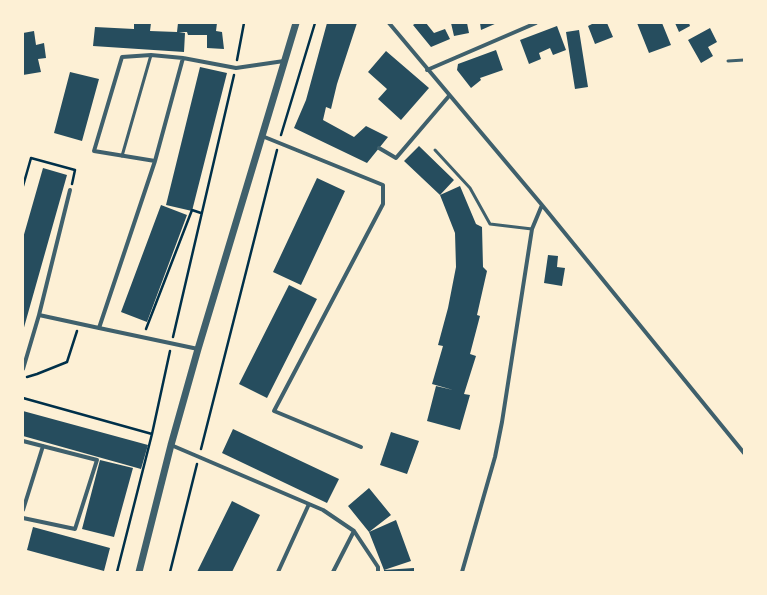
<!DOCTYPE html>
<style>
body{margin:0}
#map{position:relative;width:767px;height:595px;overflow:hidden;background:#fdf0d5;font-family:"Titillium Web",sans-serif}
canvas{display:block}
.frame{position:absolute;inset:0;border:24px solid #fdf0d5;pointer-events:none}
</style>
<div id="map">
<canvas width="767" height="595"></canvas>
<div class="frame"></div>
</div>
<script>
const context = document.querySelector('canvas').getContext('2d');
context.lineJoin = 'round';
function fillPath(path, color) {
  context.fillStyle = color;
  context.fill(path, 'evenodd');
}
function shape(rows) {
  const path = new Path2D();
  for (const r of rows) {
    path.moveTo(r[0], r[1]);
    for (let i = 2; i < r.length; i += 2) path.lineTo(r[i], r[i + 1]);
  }
  return path;
}
function trace(path, color, width, dash) {
  context.strokeStyle = color;
  context.lineWidth = width;
  context.lineCap = dash ? 'butt' : 'round';
  context.setLineDash(dash || []);
  context.stroke(path);
}
fillPath(shape([
 [134,23,151,23,150,31,177,32,178,23,217,23,216,31,222,32,224,49,207,48,207,35,188,35,187,32,179,32,185,33,184,52,93,46,95,27,134,29],
 [327,23,357,23,337,84,331,109,326,107,323,120,354,137,366,126,388,137,367,163,294,128,306,100],
 [416,23,426,23,434,33,445,29,450,39,431,47,413,25],
 [451,23,467,23,469,33,454,36],
 [480,23,497,23,481,30],
 [594,23,607,23,613,37,595,44,588,26],
 [637,23,662,23,671,45,649,53],
 [675,23,689,23,690,26,679,32],
 [557,26,566,50,553,55,550,48,539,53,541,59,529,64,520,40],
 [710,28,717,42,708,47,713,56,701,63,688,40],
 [579,30,588,87,575,89,566,32],
 [34,31,36,45,44,43,46,58,38,59,41,72,23,75,23,33],
 [496,50,503,70,480,78,481,80,471,88,457,70,458,64],
 [386,51,429,88,401,120,378,99,387,89,368,72],
 [200,67,227,73,192,211,166,205],
 [70,72,99,79,82,141,54,133],
 [419,146,454,180,440,195,404,161],
 [43,168,67,175,23,331,23,238],
 [317,178,345,191,301,285,273,272],
 [460,186,476,224,482,227,483,267,487,271,477,315,480,316,470,354,476,356,464,394,470,395,460,430,427,421,436,386,453,390,432,384,443,346,438,345,448,308,456,267,455,233,440,195],
 [161,205,187,215,147,322,121,312],
 [548,255,558,256,557,267,565,268,562,286,544,283],
 [289,285,317,299,267,398,239,384],
 [23,411,148,445,141,469,23,436],
 [233,429,339,479,327,503,222,453],
 [391,432,419,441,407,474,380,465],
 [100,460,133,468,114,537,82,529],
 [369,488,391,515,369,532,396,520,411,561,384,570,369,532,348,506],
 [232,501,260,515,232,572,197,572],
 [33,527,110,548,104,571,27,550],
 [414,568,414,572,384,572,384,570]
]), '#264d5e');
trace(shape([
 [237,60,244,23],
 [281,135,315,23],
 [23,186,31,158,75,170,72,184],
 [146,329,192,210,201,213],
 [173,337,234,75],
 [27,377,37,374,67,362,77,331],
 [23,398,152,434],
 [201,449,277,150],
 [117,572,152,434,170,351],
 [170,572,197,464]
]), '#003049', 2.5);
trace(shape([
 [728,61,744,60],
 [435,150,470,188,490,224,532,229],
 [122,156,151,55]
]), '#3f606c', 3);
trace(shape([
 [389,23,542,205,744,453],
 [427,70,536,23],
 [262,136,383,185,383,204,274,411,361,447],
 [379,148,396,158,449,96],
 [155,161,183,58],
 [70,190,39,315,99,328],
 [198,349,99,328,155,161,94,151,122,57,151,55,183,58,236,68,284,61],
 [23,369,39,315],
 [23,441,97,460,75,529,23,518],
 [171,445,323,510,354,531,378,567,378,572],
 [23,510,43,446],
 [278,572,309,504],
 [333,572,354,531],
 [462,572,495,457,502,422,532,229,542,205]
]), '#3f606c', 4);
trace(shape([
 [139,572,171,445,198,349,296,23]
]), '#3f606c', 7);
</script>
